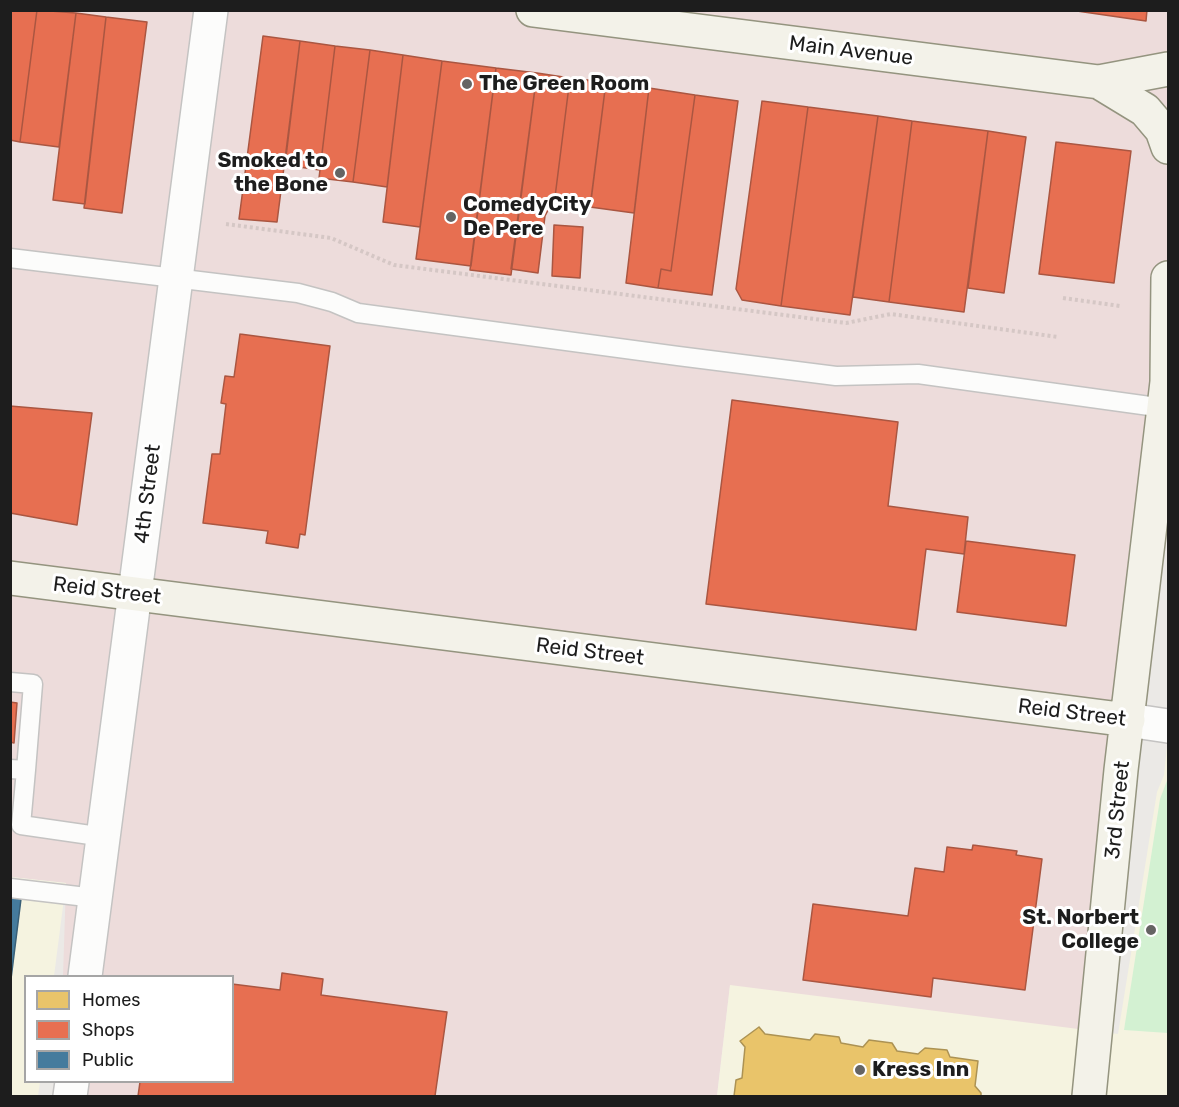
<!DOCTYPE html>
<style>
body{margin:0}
#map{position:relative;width:1179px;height:1107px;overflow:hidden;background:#ebe9e6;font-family:Rubik,sans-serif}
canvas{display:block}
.frame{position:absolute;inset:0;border:12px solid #1d1d1d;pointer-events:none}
.legend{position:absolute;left:24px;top:975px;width:210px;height:108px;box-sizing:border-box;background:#fff;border:2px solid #a5a5a5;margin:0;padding:8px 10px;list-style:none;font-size:18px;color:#1d1d1d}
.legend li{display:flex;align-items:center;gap:12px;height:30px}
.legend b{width:30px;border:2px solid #a5a5a5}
</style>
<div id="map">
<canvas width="1179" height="1107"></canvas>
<div class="frame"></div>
<ul class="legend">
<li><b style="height:16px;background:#e9c46a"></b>Homes</li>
<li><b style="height:16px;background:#e76f51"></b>Shops</li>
<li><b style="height:16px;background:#457b9d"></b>Public</li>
</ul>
</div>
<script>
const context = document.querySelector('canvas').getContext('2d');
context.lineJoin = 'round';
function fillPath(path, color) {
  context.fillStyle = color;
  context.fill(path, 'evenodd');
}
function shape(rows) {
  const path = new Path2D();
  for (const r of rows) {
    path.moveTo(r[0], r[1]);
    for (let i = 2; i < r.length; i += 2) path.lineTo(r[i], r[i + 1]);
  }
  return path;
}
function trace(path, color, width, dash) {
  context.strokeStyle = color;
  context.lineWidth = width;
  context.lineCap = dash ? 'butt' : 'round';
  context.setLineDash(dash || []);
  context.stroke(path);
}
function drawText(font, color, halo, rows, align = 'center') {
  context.font = font + ' Rubik,sans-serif';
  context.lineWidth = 6;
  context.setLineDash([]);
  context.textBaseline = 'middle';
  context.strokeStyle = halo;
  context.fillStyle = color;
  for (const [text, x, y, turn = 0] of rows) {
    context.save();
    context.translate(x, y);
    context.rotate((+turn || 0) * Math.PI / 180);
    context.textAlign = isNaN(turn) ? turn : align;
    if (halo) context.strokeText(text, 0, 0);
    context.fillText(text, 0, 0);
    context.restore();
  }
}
fillPath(shape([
 [11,11,1168,11,1168,376,1094,1050,730,986,717,1096,59,1096,60,1082,232,1082,232,976,63,976,66,883,11,877]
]), '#eddcdb');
fillPath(shape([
 [1168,737,1168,1096,717,1096,730,985,1118,1034,1157,792,1164,775],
 [11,877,66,883,54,976,26,976,26,1082,40,1082,38,1096,11,1096]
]), '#f5f3e0');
fillPath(shape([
 [1168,778,1168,1033,1124,1030,1160,799]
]), '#d3f1d2');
const homes = shape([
 [759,1027,765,1034,810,1040,815,1034,839,1037,841,1043,863,1047,869,1040,892,1043,897,1051,918,1054,925,1048,947,1050,950,1057,978,1061,975,1086,981,1093,981,1096,734,1096,736,1080,742,1078,745,1047,740,1041,759,1027]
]);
fillPath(homes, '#e9c46a');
trace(homes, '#ac9253', 1.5);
const shops = shape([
 [10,10,37,10,20,142,10,140,10,10],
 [37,10,76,13,59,147,20,142,37,10],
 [1070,10,1147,10,1146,21,1070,10],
 [76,13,106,17,85,204,53,200,76,13],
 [106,17,147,22,122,213,84,208,106,17],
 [263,36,300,41,277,222,239,219,263,36],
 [300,41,335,46,320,170,285,165,300,41],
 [335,46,370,50,353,182,319,178,335,46],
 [370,50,403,55,387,187,353,182,370,50],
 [403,55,442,61,420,227,383,222,403,55],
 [442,61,496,68,471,266,416,259,442,61],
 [496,68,537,73,511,275,470,270,496,68],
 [537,73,570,78,555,197,545,216,538,273,511,269,537,73],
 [570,78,606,82,591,201,555,197,570,78],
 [606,82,649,88,634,213,590,207,606,82],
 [649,88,695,95,671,271,661,269,658,288,626,283,649,88],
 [695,95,738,101,712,295,658,288,661,269,671,271,695,95],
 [762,101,808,107,781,306,742,300,736,289,762,101],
 [808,107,878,116,850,315,781,306,808,107],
 [878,116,912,121,889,302,853,297,878,116],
 [912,121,988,131,964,312,889,302,912,121],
 [988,131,1026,137,1004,293,968,288,988,131],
 [1056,142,1131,151,1114,283,1039,274,1056,142],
 [554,225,583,227,580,278,552,276,554,225],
 [240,334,330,346,305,535,300,534,298,548,266,543,268,531,203,523,212,454,220,454,226,404,221,403,225,376,234,377,240,334],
 [732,400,898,422,888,506,968,517,964,554,926,549,916,630,706,604,732,400],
 [10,406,92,413,77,525,10,513,10,406],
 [966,541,1075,555,1066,626,957,612,966,541],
 [10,702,17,703,14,743,10,742,10,702],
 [973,845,1017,851,1016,855,1042,859,1025,990,933,978,931,997,803,980,813,904,908,916,915,868,944,872,947,847,972,850,973,845],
 [282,973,323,979,321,995,447,1012,435,1096,138,1096,140,1082,232,1082,232,984,280,990,282,973]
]);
fillPath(shops, '#e76f51');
trace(shops, '#aa5641', 1.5);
const public = shape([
 [10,897,21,899,10,987,10,897]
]);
fillPath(public, '#457b9d');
trace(public, '#395f77', 1.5);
const service = shape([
 [10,258,298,293,332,302,358,313,678,356,836,376,918,374,1164,408],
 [10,682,33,684,26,770],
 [10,769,26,770,21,825,104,837],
 [10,888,95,898]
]);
const minor = shape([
 [1128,720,1168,726],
 [85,976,211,10],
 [70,1096,72,1082]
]);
const secondary = shape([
 [533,10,1099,82,1168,69],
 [1099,82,1145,110,1162,130,1168,147],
 [10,578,1128,720],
 [1089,1096,1121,770,1167,382,1168,278]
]);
trace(service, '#c4c3c2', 21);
trace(minor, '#c4c3c2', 36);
trace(secondary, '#94947f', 36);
trace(shape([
 [226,224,331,238,394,265,846,323,891,314,1058,337],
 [1063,298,1120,306]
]), '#d5c7c5', 4, [3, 3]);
trace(service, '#fcfcfb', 18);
trace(minor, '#fcfcfb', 33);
trace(secondary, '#f3f2e9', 33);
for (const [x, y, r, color] of [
 [467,84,6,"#656463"],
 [340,173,6,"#656463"],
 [451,217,6,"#656463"],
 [1151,930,6,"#656463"],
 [860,1070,6,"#656463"]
]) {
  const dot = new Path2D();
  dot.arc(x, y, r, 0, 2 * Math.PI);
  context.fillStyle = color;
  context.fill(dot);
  trace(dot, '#fff', 2);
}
drawText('21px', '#1d1d1d', '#fff', [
 ["Main Avenue",851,51,7],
 ["4th Street",148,494,-83],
 ["Reid Street",107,591,7],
 ["Reid Street",590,652,7],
 ["Reid Street",1072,713,7],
 ["3rd Street",1118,810,-84]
]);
drawText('bold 21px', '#1d1d1d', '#fff', [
 ["The Green Room",479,84],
 ["Smoked to",328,161,"right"],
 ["the Bone",328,185,"right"],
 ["ComedyCity",463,205],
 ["De Pere",463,229],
 ["St. Norbert",1139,918,"right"],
 ["College",1139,942,"right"],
 ["Kress Inn",872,1070]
], 'left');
</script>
